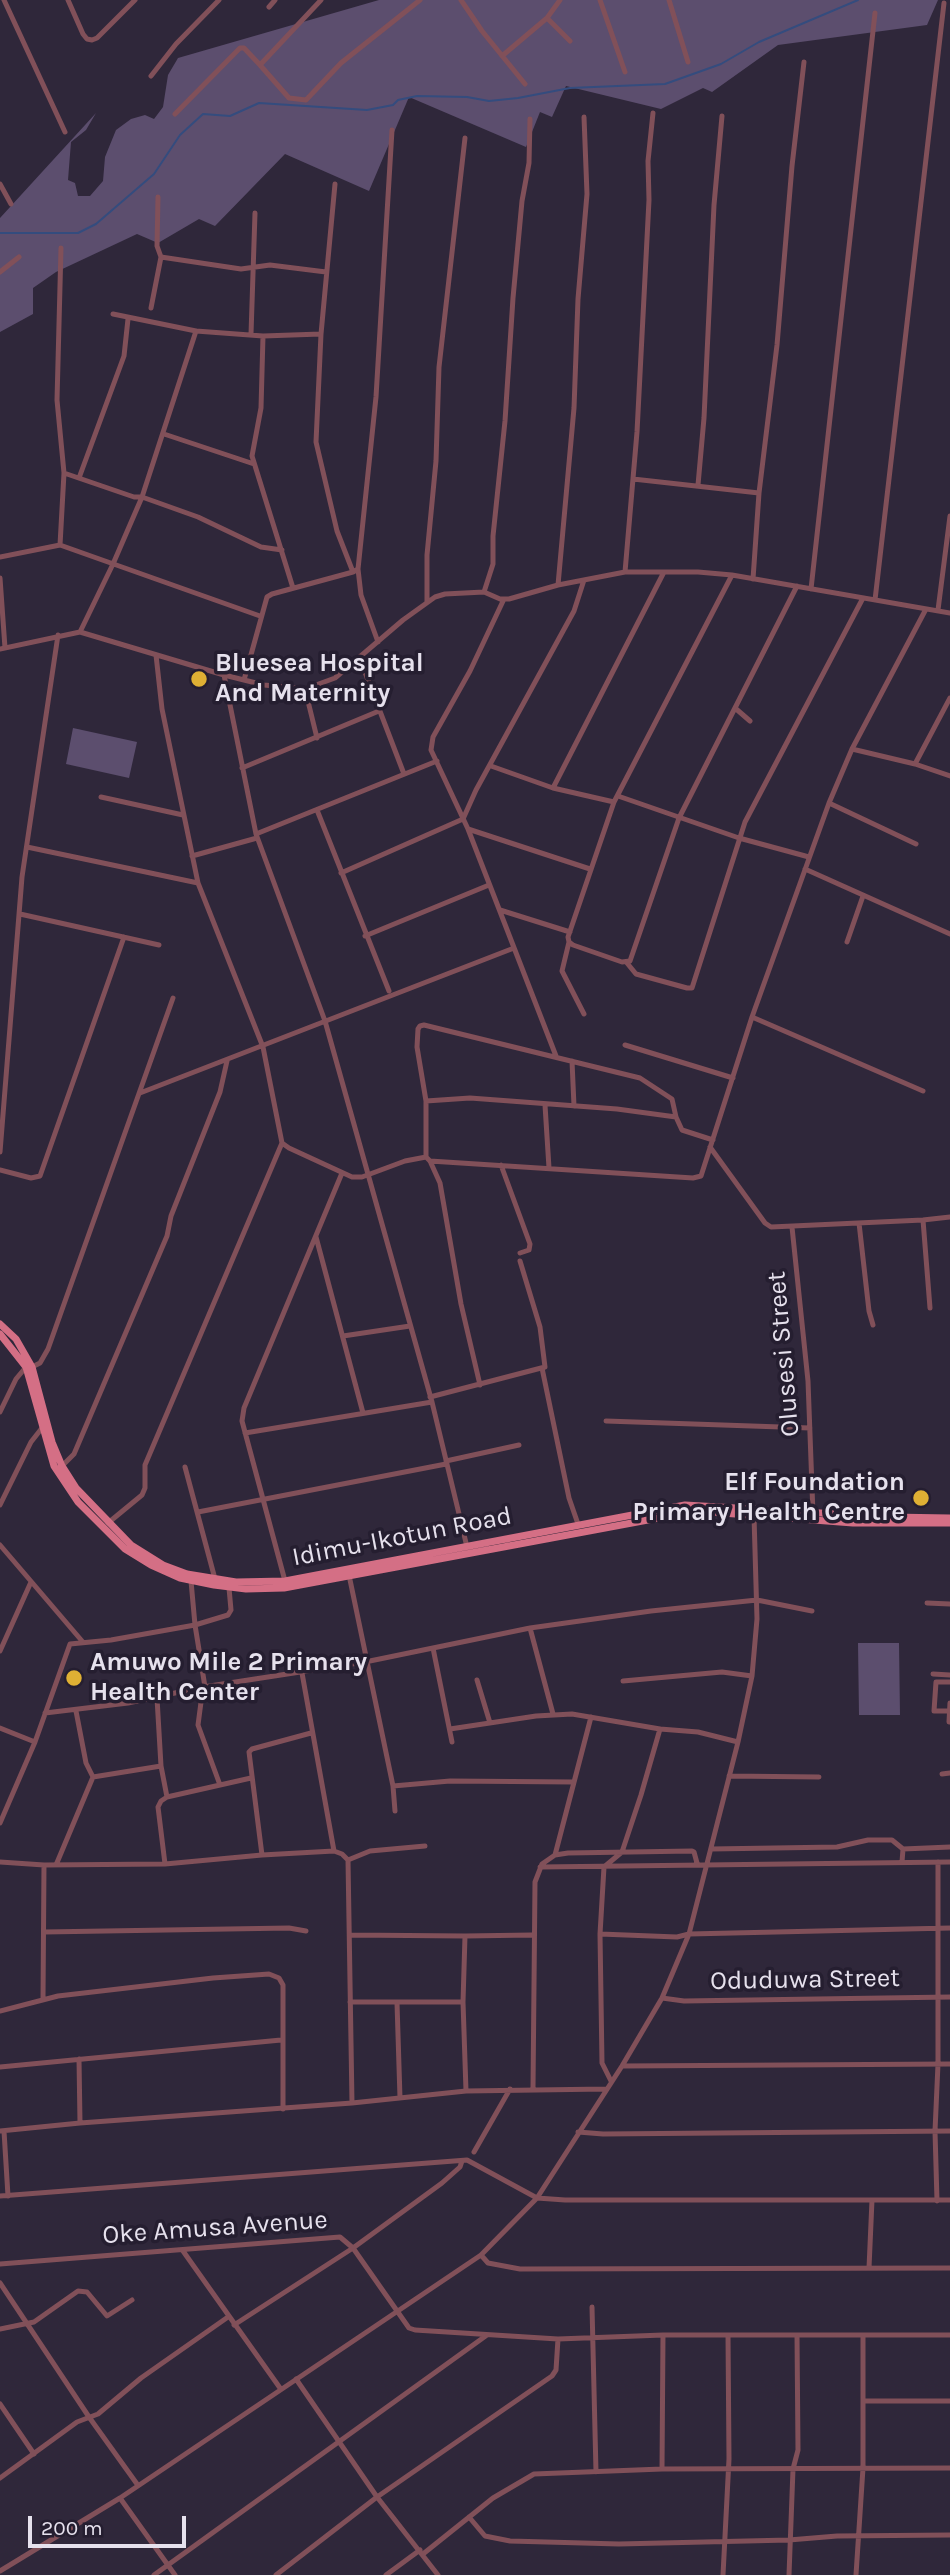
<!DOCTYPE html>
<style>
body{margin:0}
#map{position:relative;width:950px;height:2575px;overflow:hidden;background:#2f273a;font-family:Karla,sans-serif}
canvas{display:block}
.scale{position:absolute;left:28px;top:2516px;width:158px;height:32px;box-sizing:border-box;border:4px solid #e6e1ed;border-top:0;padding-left:9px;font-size:21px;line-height:24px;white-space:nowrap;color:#e6e1ed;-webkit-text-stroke:5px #251e30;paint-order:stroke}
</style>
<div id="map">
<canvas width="950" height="2575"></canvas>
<div class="scale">200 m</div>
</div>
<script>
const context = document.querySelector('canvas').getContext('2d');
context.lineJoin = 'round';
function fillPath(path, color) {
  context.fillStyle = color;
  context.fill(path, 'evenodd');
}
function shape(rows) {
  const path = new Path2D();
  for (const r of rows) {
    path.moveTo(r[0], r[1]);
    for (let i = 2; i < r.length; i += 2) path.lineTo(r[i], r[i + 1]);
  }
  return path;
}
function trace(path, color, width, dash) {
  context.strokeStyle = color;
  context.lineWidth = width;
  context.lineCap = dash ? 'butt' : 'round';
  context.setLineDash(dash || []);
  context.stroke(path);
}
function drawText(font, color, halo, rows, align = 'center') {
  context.font = font + ' Karla,sans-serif';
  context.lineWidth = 7;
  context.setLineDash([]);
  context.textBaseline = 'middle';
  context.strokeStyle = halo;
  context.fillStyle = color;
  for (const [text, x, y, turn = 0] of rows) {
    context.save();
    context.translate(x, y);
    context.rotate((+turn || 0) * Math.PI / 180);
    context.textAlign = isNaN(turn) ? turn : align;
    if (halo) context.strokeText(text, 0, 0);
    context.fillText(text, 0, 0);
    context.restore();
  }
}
fillPath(shape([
 [379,0,938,0,927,25,778,45,712,92,703,88,661,109,566,86,552,117,540,112,526,147,409,97,369,191,285,154,215,226,199,219,158,243,137,234,56,272,33,288,33,314,0,332,0,218,96,113,86,130,71,142,68,180,75,183,78,196,90,196,103,181,105,157,116,130,131,119,145,115,154,119,163,107,168,75,178,58],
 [73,728,137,742,129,778,66,764],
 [899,1643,900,1715,859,1715,858,1643]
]), '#5c4e6e');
trace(shape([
 [0,233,78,233,96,224,154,174,180,135,203,114,230,116,259,103,367,110,393,105,398,100,417,96,467,97,489,101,518,98,570,88,665,84,721,64,759,42,858,0]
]), '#344c7e', 2);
trace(shape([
 [4,0,65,132],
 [68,0,83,34,87,39,92,40,97,38,135,0],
 [461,0,482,31,525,84],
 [600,0,625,72],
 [669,0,688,62],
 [269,7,275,0],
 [547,18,570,41],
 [502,56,547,18,560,0],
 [260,65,289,98,306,100,341,63,420,0],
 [151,76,176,44,219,0],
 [175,114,240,48,244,48,260,65,321,0],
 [0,184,11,204],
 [335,184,321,334,316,442,337,531,353,572,358,569,361,595,378,642],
 [158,197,157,246,161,257],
 [0,272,19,257],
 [151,308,161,257,241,269,270,265,326,272],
 [113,314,196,331,263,336,321,334],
 [251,334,255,213],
 [263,336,261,408,252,456,293,588],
 [164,434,254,464],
 [64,473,134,497,142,497,198,517,261,547,282,550],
 [79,478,124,356,128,319],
 [633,479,759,493],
 [698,485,704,418,714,205,722,116],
 [60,545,64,473,57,400,61,248],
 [0,557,60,545,260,616],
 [358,569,376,397,392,130],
 [625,572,637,432,649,200,648,161,653,113],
 [732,575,614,802,568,937,569,942,573,945,622,962,630,961,679,818,797,586],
 [0,578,5,648],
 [753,579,759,493,777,345,792,166,804,62],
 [558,585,574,408,578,299,587,194,584,117],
 [811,589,875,13],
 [484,592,493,564,493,536,505,421,513,298,522,201,529,163,530,119],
 [504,599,470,671,433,737,431,750,468,829,556,1056],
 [875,600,944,3],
 [427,602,427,555,436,461,439,367,465,138],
 [938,610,950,516],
 [80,632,113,564,142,497,196,331],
 [0,649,80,632,224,675,264,685,305,689,335,678,403,620,435,597,445,594,484,592,500,599,509,599,558,585,625,572,698,572,732,575,950,613],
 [156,655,162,709,198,883,263,1047,282,1143,289,1148,352,1177,362,1177,405,1161,426,1157,430,1161,440,1183,461,1304,480,1385],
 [360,659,404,774],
 [224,675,256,834,325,1021,432,1402,467,1547],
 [244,680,267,597,272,594,353,572],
 [305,689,317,738],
 [735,708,750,721],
 [852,749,915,764,950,776],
 [915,764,950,698],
 [491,766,553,788,614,802],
 [242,768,379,711],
 [553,788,664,572],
 [618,796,739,838,809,857],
 [101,797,183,815],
 [829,803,916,844],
 [317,810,389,991],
 [468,829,590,869],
 [256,834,437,761],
 [27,847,198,883],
 [192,856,257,838],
 [805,869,950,934],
 [341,873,463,819,476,790,574,611,584,580],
 [500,910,570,932],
 [20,914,159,945],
 [365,936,489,885],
 [569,942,562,971,584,1014],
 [847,942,863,896],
 [627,963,636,974,687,988,692,988,745,822,863,598],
 [752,1017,923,1091],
 [625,1045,733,1078],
 [572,1061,574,1106],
 [140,1093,514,948],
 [426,1101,470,1098,617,1109,676,1117],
 [545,1105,549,1168],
 [710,1147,765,1223,771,1227,923,1220,950,1217],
 [0,1152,22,877,58,635],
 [426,1157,426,1101,417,1047,418,1029,420,1026,424,1025,640,1078,672,1099,676,1117,682,1130,713,1140],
 [430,1161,693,1178,701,1176,752,1017,829,803,852,749,926,609],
 [501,1165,530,1244,529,1250,520,1253],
 [0,1170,31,1178,40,1176,124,937],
 [923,1220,930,1308],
 [859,1223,869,1311,873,1325],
 [792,1227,808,1381,813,1514],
 [316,1237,363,1413],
 [343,1336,410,1326],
 [32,1367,40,1363,48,1349,173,998],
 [542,1368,569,1498,578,1524],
 [430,1397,545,1367,540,1327,520,1261],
 [0,1412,16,1379,26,1367],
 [606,1421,810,1428],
 [245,1433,432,1402],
 [446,1461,519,1445],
 [62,1466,74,1454,167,1236,171,1216,220,1092,227,1061],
 [185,1467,215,1579],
 [0,1505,31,1442,42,1428],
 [198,1512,446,1464],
 [108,1523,142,1495,145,1488,145,1465,282,1143],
 [0,1545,82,1641],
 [349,1575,393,1786,395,1811],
 [191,1581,195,1625,205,1687],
 [285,1581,242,1421,244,1408,342,1173],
 [927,1603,950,1604],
 [530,1628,553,1714],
 [433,1648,452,1742],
 [0,1651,31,1582],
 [302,1673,334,1851],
 [933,1674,950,1675],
 [477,1680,490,1723],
 [623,1681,722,1672,752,1676],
 [950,1682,936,1682,934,1711,950,1711],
 [203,1687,198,1725,220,1785],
 [157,1698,161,1766,167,1797],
 [76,1711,86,1763,93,1777],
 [45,1713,128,1703,203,1687,365,1662,530,1628,651,1611,757,1600,812,1611],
 [949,1722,950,1703],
 [0,1728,35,1742],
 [450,1729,536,1716,572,1714,660,1729,698,1732,738,1742],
 [942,1774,950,1773],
 [729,1776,819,1777],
 [393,1786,450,1781,574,1782],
 [0,1823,35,1742,70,1644,111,1640,195,1625,228,1615,231,1610,229,1588],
 [711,1849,837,1847,868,1840,892,1840,903,1849],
 [262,1855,249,1752,252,1749,311,1733],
 [555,1855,591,1717],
 [348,1860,370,1851,425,1846],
 [0,1862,44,1865,165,1864,262,1855,334,1851,342,1854,348,1860,352,2103],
 [902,1862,903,1849,950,1847],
 [165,1864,158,1807,161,1801,167,1797,251,1778],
 [56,1865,93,1777,161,1766],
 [540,1867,950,1862],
 [44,1932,289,1928,306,1931],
 [600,1934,677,1937,689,1934,950,1928],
 [350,1935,465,1936,463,2002,466,2091],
 [465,1936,532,1935],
 [662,1998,684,2001,950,1997],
 [43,1999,44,1865],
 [350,2002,463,2002],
 [397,2003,400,2098],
 [0,2011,58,1996,213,1978,269,1974,279,1978,283,1985,283,2109],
 [79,2059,80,2123],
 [622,2066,950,2064],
 [0,2067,281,2040],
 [611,2081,602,2063,600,1934,604,1867,622,1852,641,1795,660,1729],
 [533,2088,535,1882,542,1864,555,1855,568,1853,692,1851,694,1852,697,1863],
 [0,2131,80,2123,352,2103,466,2091,606,2089],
 [4,2131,8,2196],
 [578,2132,603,2134,950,2131],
 [474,2152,510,2089],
 [0,2196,467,2160,537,2198,565,2200,950,2200],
 [937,2201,935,2131,938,2064,938,1862],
 [183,2251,280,2388],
 [481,2255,488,2263,520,2269,950,2268],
 [0,2264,340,2237,353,2248,409,2328,415,2330,558,2339,663,2335,950,2335],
 [869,2268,872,2200],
 [0,2283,89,2417,137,2484],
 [592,2307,596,2472],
 [234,2325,353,2248,442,2183,460,2167,462,2161],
 [0,2329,34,2322,78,2291,87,2292,107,2316,132,2300],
 [296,2379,377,2497,438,2575],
 [863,2401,950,2401],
 [0,2404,34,2454],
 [662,2469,663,2335],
 [0,2478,77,2422,98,2414,141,2378,228,2317],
 [120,2498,175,2575],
 [469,2517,485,2536,510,2541,619,2544,789,2540,837,2536,950,2535],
 [423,2554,493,2498,534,2474,662,2469,950,2468],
 [0,2571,120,2498,481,2255,537,2198,622,2066,662,1998,689,1934,738,1742,752,1676,757,1619,754,1516],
 [154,2575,487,2335],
 [276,2575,377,2497,552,2376,556,2370,558,2339],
 [386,2575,420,2550],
 [723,2575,729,2459,728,2335],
 [789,2575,793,2469,798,2450,797,2335],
 [856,2575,863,2468,863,2336]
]), '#815059', 5);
trace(shape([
 [0,1324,16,1339,32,1367,52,1442,62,1466,76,1488,131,1545,163,1565,187,1574,236,1582,285,1581,685,1505,889,1517,950,1518],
 [0,1334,26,1367,54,1466,78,1502,125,1549,151,1565,180,1578,214,1585,246,1589,284,1588,696,1511,853,1523,950,1523]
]), '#d46f85', 7);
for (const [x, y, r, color] of [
 [199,679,9,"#dfb034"],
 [921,1498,9,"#dfb034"],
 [74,1678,9,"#dfb034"]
]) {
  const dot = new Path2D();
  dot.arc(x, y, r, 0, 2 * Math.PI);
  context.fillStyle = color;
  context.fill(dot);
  trace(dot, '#251e30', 2.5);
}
drawText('bold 26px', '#e6e1ed', '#251e30', [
 ["Bluesea Hospital",215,664],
 ["And Maternity",215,694],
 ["Elf Foundation",905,1483,"right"],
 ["Primary Health Centre",905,1513,"right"],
 ["Amuwo Mile 2 Primary",90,1663],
 ["Health Center",90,1693]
], 'left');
drawText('26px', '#e6e1ed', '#251e30', [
 ["Olusesi Street",784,1354,-95],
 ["Idimu-Ikotun Road",402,1537,-11],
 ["Oduduwa Street",805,1980,-1],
 ["Oke Amusa Avenue",215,2228,-4]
]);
</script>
